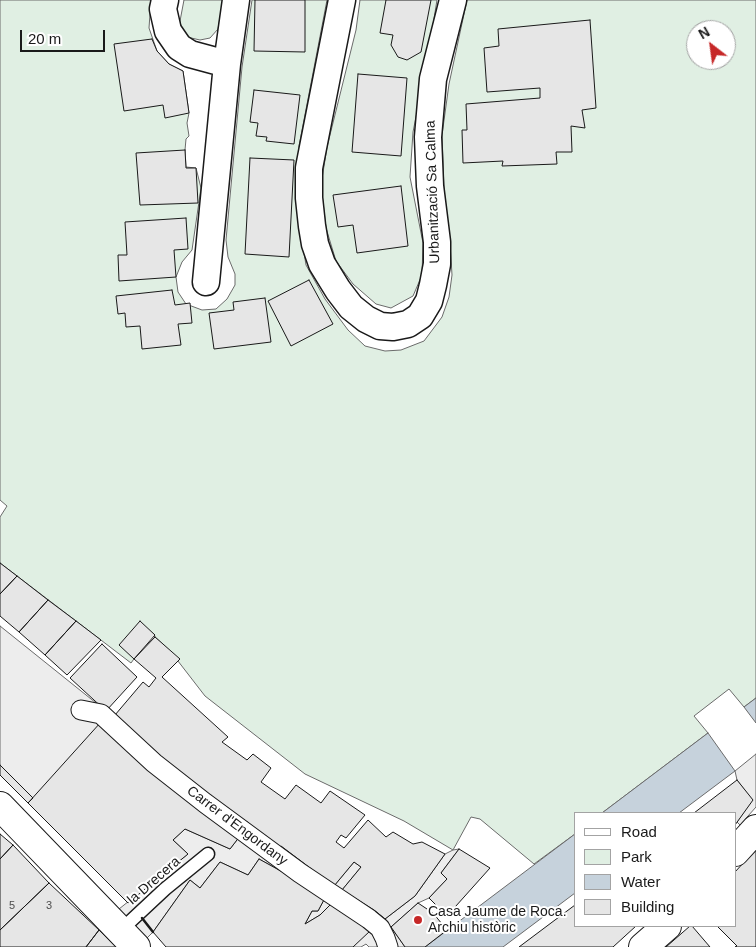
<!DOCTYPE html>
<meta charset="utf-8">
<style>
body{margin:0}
#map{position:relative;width:756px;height:947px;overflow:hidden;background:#fff;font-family:Arial,sans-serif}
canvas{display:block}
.legend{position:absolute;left:574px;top:812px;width:162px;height:115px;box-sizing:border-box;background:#fff;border:1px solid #a3a3a3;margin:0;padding:6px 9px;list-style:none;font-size:15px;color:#1a1a1a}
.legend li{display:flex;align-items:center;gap:10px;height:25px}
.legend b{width:25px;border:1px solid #a3a3a3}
.north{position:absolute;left:686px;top:20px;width:50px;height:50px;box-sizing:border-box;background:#fff;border:1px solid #a3a3a3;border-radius:50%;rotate:330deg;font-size:14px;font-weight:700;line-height:20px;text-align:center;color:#1a1a1a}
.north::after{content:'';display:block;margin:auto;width:18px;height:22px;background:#c62828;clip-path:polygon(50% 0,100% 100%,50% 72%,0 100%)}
.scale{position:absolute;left:20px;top:30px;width:85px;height:22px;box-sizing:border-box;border:2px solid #1a1a1a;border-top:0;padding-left:6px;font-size:15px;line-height:18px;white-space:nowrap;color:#1a1a1a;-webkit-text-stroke:4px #fff;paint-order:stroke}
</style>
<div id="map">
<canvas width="756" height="947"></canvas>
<ul class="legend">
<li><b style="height:6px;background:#fff"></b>Road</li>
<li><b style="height:14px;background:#e0efe3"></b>Park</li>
<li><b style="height:14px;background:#c6d2dc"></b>Water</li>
<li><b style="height:14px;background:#e6e6e6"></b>Building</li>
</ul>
<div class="north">N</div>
<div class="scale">20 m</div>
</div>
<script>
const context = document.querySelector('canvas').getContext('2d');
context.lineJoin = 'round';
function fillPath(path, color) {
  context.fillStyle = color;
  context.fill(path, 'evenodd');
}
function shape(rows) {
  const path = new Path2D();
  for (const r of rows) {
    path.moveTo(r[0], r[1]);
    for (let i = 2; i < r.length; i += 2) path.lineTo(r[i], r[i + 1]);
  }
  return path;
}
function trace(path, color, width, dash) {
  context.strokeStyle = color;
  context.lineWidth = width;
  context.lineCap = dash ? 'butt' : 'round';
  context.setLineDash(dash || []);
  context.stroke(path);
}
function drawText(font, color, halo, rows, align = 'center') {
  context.font = font + ' Arial,sans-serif';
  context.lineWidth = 4;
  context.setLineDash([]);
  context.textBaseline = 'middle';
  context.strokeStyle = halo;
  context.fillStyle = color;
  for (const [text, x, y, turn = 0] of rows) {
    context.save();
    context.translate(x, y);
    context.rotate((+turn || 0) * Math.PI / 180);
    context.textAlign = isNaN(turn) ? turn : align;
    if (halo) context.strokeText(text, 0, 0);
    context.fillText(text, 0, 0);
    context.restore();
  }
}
const green = shape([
 [0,0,151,0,149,28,157,51,169,64,183,71,189,113,187,123,189,136,186,139,185,150,186,167,196,168,201,188,192,250,182,262,176,277,178,292,186,304,202,310,216,309,227,299,235,285,235,274,228,257,226,240,242,67,252,0,327,0,299,146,298,216,306,265,325,299,348,330,365,346,385,351,401,350,424,341,442,317,449,297,452,275,450,243,444,190,442,135,449,84,467,0,756,0,756,698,744,707,729,689,694,716,708,733,602,813,575,813,575,834,534,864,480,819,471,817,453,850,404,821,305,774,205,696,171,652,152,634,131,663,0,563,0,517,7,506,0,500,0,0],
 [696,30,726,30,726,60,696,60,696,30],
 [184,0,223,0,218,29,210,38,200,40,187,37,182,31,180,21,184,0],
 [360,0,437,0,428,56,413,132,410,177,423,243,422,275,413,296,391,308,376,304,353,284,336,261,326,228,321,185,327,147,356,30,360,0]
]);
fillPath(green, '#e0efe3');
trace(green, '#6a6a6a', 1);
const parking = shape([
 [0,626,106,711,115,715,192,784,250,824,247,827,281,846,334,886,354,862,361,867,342,890,374,910,385,919,415,896,445,854,453,850,459,849,441,873,447,879,429,898,418,903,391,927,405,947,369,947,366,944,361,947,353,947,320,915,305,924,312,911,318,911,326,896,259,859,248,875,220,862,200,888,190,880,153,932,146,939,119,909,188,854,173,840,185,829,230,849,240,836,33,798,0,765,0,626],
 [756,754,756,807,740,825,737,822,752,800,737,780,735,771,756,754]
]);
fillPath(parking, '#ededed');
trace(parking, '#6a6a6a', 1);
const water = shape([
 [756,698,756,723,744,707,756,698],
 [708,733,735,771,679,813,602,813,708,733],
 [575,834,575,893,503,947,425,947,575,834]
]);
fillPath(water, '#c6d2dc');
trace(water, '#6a6a6a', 1);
const building = shape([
 [255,0,305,0,305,52,254,51,255,0],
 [386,0,431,0,421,52,407,60,398,57,391,45,393,35,380,33,386,0],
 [590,20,596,108,582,110,585,128,571,126,572,152,556,152,557,164,502,166,503,161,463,163,462,130,467,130,466,104,540,98,540,88,487,92,484,48,499,46,498,29,590,20],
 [152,39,157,51,169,64,183,71,189,113,165,118,163,105,124,111,114,44,152,39],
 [358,74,407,78,401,156,352,152,358,74],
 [254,90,300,95,294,144,266,141,267,137,256,136,258,123,250,122,254,90],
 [185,150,186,168,196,168,198,203,140,205,136,153,185,150],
 [250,158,294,160,289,257,245,254,250,158],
 [401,186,408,246,357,253,353,225,338,227,333,195,401,186],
 [186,218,188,249,174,250,176,277,119,281,118,255,127,255,125,222,186,218],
 [309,280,333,324,291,346,268,301,309,280],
 [172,290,175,305,190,303,192,323,178,324,181,345,142,349,140,326,126,327,125,313,118,314,116,296,172,290],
 [265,298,271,342,214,349,209,313,234,310,233,302,265,298],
 [0,563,17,576,0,594,0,563],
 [17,576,48,600,19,632,0,616,0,594,17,576],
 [48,600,76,621,45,655,19,632,48,600],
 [76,621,101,640,67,675,45,655,76,621],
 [140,621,155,635,134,659,119,645,140,621],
 [155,637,180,659,162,677,228,737,222,742,247,760,253,754,271,768,261,782,285,799,296,785,321,803,330,791,365,815,346,838,341,835,336,842,344,848,368,820,386,837,393,832,413,844,422,842,445,854,415,896,385,919,374,910,342,890,361,867,354,862,334,886,281,846,277,849,247,827,250,824,192,784,115,715,143,682,149,687,156,678,134,659,155,637],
 [102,644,137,677,106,711,70,678,102,644],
 [101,722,240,836,230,849,185,829,173,840,188,854,128,903,28,803,101,722],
 [0,765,33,798,28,803,0,775,0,765],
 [737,780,753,800,735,825,735,813,694,813,737,780],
 [0,834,13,845,0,859,0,834],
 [13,845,49,883,0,930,0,859,13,845],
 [459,849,490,868,447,916,429,898,447,879,441,873,459,849],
 [756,849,756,947,735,947,737,946,717,926,735,926,735,872,756,849],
 [259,859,326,896,318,911,312,911,305,924,320,915,334,901,370,931,353,947,166,947,153,932,190,880,200,888,220,862,248,875,259,859],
 [49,883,99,930,86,947,0,947,0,930,49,883],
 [418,903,433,913,447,930,425,947,405,947,391,927,418,903],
 [575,905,575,926,636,926,613,947,519,947,575,905],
 [690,926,692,926,710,947,666,947,690,926],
 [99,930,116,947,86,947,99,930]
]);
fillPath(building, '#e6e6e6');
trace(building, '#1a1a1a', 1);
const service = shape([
 [120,931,165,889,208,854]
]);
const pedestrian = shape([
 [81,710,101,714,154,763,205,803,300,873,369,919,380,928,385,938,388,947]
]);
const minor = shape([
 [165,0,163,9,168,31,179,47,190,54,227,64],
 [342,0,309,168,309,198,312,226,315,244,322,264,338,290,351,307,366,319,380,326,393,327,408,324,420,316,429,301,433,285,437,264,437,242,430,186,428,137,433,79,453,0],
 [206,282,227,64,236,0]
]);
const secondary = shape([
 [0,806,136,947],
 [735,852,756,829],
 [643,947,667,926]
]);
trace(service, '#1a1a1a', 15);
trace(pedestrian, '#1a1a1a', 21);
trace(minor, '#1a1a1a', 29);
trace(secondary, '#1a1a1a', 30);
trace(service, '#fff', 12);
trace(pedestrian, '#fff', 19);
trace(minor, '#fff', 26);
trace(secondary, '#fff', 28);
trace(shape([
 [142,918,153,932]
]), '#1a1a1a', 2.5);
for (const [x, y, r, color] of [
 [418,920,5,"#c62828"]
]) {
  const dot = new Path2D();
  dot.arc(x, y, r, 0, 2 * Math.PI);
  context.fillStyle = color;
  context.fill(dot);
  trace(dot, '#fff', 2);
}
drawText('11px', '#4d4d4d', null, [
 ["5",12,906],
 ["3",49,906]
]);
drawText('14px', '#1a1a1a', '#fff', [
 ["Urbanització Sa Calma",433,192,-92],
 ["Carrer d'Engordany",237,826,37],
 ["la Drecera",154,881,-41]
]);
drawText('14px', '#1a1a1a', '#fff', [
 ["Casa Jaume de Roca.",428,912],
 ["Archiu històric",428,928]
], 'left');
</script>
